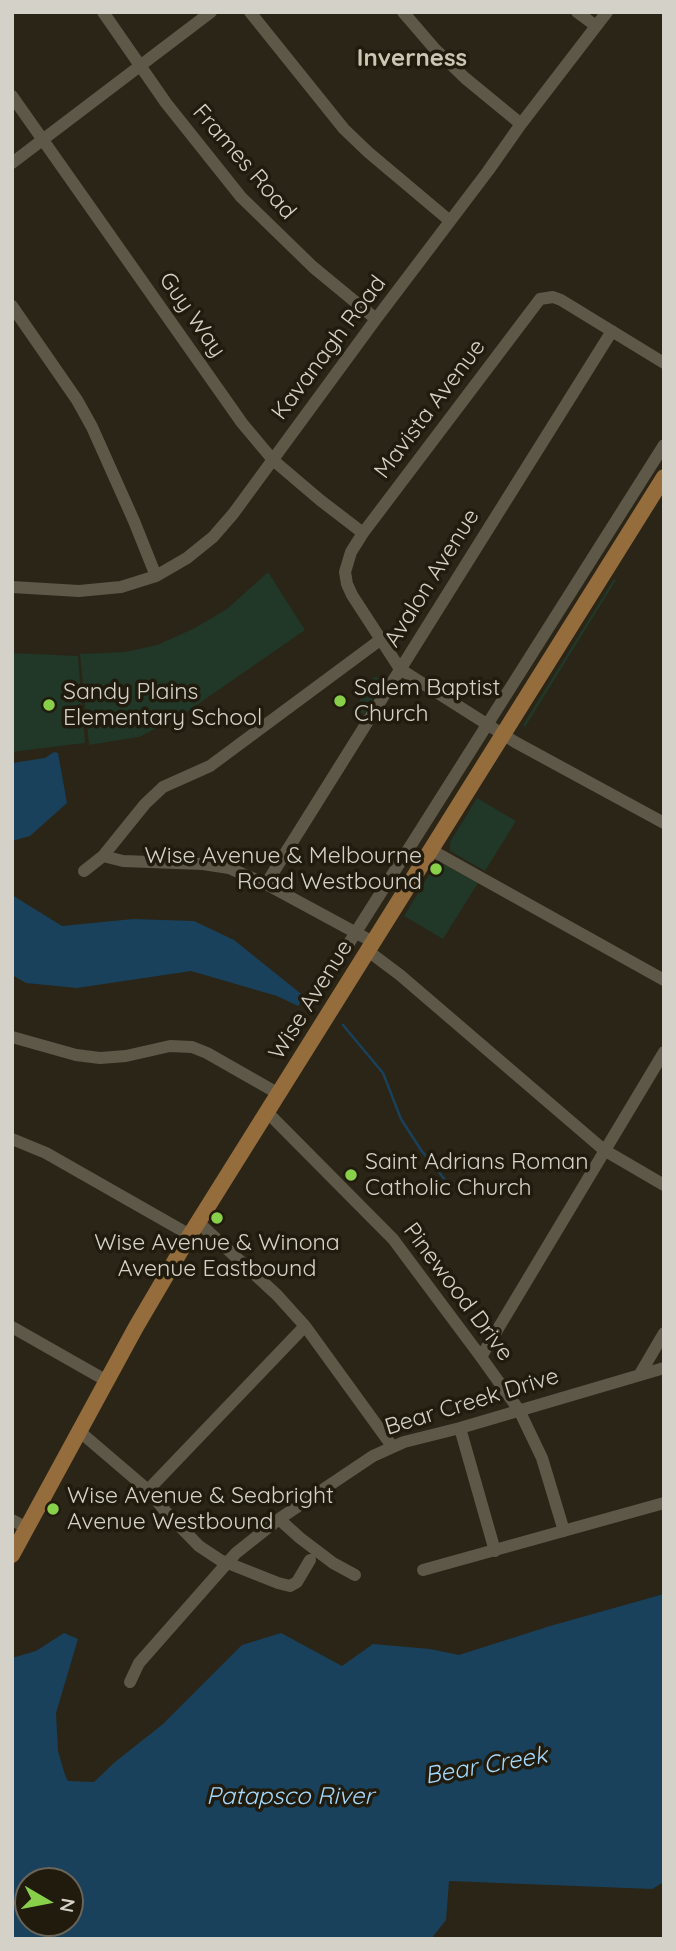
<!DOCTYPE html>
<style>
body{margin:0}
#map{position:relative;width:676px;height:1951px;overflow:hidden;background:#2a2517;font-family:Quicksand,sans-serif}
canvas{display:block}
.frame{position:absolute;inset:0;border:14px solid #d4d1c8;pointer-events:none}
.north{position:absolute;left:14px;top:1867px;width:70px;height:70px;box-sizing:border-box;background:#201b0d;border:2px solid #686458;border-radius:50%;rotate:100deg;font-size:19px;font-weight:700;line-height:28px;text-align:center;color:#d4d1c8}
.north::after{content:'';display:block;margin:auto;width:24px;height:32px;background:#88cf4a;clip-path:polygon(50% 0,100% 100%,50% 72%,0 100%)}
</style>
<div id="map">
<canvas width="676" height="1951"></canvas>
<div class="frame"></div>
<div class="north">N</div>
</div>
<script>
const context = document.querySelector('canvas').getContext('2d');
context.lineJoin = 'round';
function fillPath(path, color) {
  context.fillStyle = color;
  context.fill(path, 'evenodd');
}
function shape(rows) {
  const path = new Path2D();
  for (const r of rows) {
    path.moveTo(r[0], r[1]);
    for (let i = 2; i < r.length; i += 2) path.lineTo(r[i], r[i + 1]);
  }
  return path;
}
function trace(path, color, width, dash) {
  context.strokeStyle = color;
  context.lineWidth = width;
  context.lineCap = dash ? 'butt' : 'round';
  context.setLineDash(dash || []);
  context.stroke(path);
}
function drawText(font, color, halo, rows, align = 'center') {
  context.font = font + ' Quicksand,sans-serif';
  context.lineWidth = 7;
  context.setLineDash([]);
  context.textBaseline = 'middle';
  context.strokeStyle = halo;
  context.fillStyle = color;
  for (const [text, x, y, turn = 0] of rows) {
    context.save();
    context.translate(x, y);
    context.rotate((+turn || 0) * Math.PI / 180);
    context.textAlign = isNaN(turn) ? turn : align;
    if (halo) context.strokeText(text, 0, 0);
    context.fillText(text, 0, 0);
    context.restore();
  }
}
fillPath(shape([
 [268,572,305,630,181,716,139,737,89,745,80,654,125,652,157,645,193,629,227,609],
 [614,579,616,580,525,727,523,725],
 [12,653,78,656,85,743,12,752],
 [375,677,385,680,364,715,355,708,361,699,360,697,374,681,372,678],
 [477,798,516,821,485,871,450,851,450,842],
 [440,864,445,865,478,883,443,939,404,916,432,870]
]), '#213727');
fillPath(shape([
 [54,752,58,753,67,803,30,836,12,841,12,763,45,758],
 [12,895,62,926,133,919,194,921,234,940,305,997,298,1006,277,996,191,971,77,988,26,983,12,975],
 [664,1594,664,1882,652,1889,449,1881,446,1920,431,1939,12,1939,12,1658,36,1651,64,1633,78,1639,56,1713,58,1751,65,1775,68,1781,94,1782,115,1762,163,1724,242,1645,281,1633,342,1666,373,1644,430,1649,459,1655,550,1626],
 [28,1881,70,1881,70,1923,28,1923]
]), '#19415b');
trace(shape([
 [343,1025,383,1073,401,1119,421,1150,446,1181]
]), '#19415b', 2.5);
trace(shape([
 [103,12,166,103,241,197,313,267,376,319],
 [250,12,344,129,368,152,450,221],
 [403,12,434,48,465,78,521,124],
 [577,12,596,26],
 [12,96,242,423,273,460,320,500,363,533],
 [12,163,211,12],
 [12,306,77,400,92,427,134,521,156,576],
 [664,363,561,300,553,297,540,299,363,533,351,552,345,572,347,584,352,595,400,669,515,742,664,823],
 [12,587,79,591,121,587,156,576,187,558,213,537,233,514,376,319,488,171,521,124,607,12],
 [431,850,664,980],
 [103,856,123,861,203,864,229,868,266,884,373,942],
 [84,871,103,856,145,804,163,787,210,766,380,640],
 [266,884,612,331],
 [368,951,400,975,604,1150,664,1185],
 [332,970,664,445],
 [12,1037,76,1055,100,1058,126,1056,170,1046,192,1047,207,1053,279,1094],
 [267,1112,393,1239,481,1357,519,1410,542,1458,564,1531],
 [12,1139,46,1153,190,1235],
 [198,1222,277,1295,305,1326,392,1446],
 [12,1327,107,1381],
 [481,1357,664,1052],
 [640,1374,664,1333],
 [460,1428,495,1551],
 [79,1431,148,1490,165,1511,199,1546,220,1560,278,1583,290,1586,297,1582,310,1560],
 [148,1490,305,1326],
 [279,1519,300,1538,333,1563,355,1575],
 [12,1520,27,1528],
 [423,1570,664,1503],
 [130,1682,139,1663,236,1553,279,1519,373,1456,404,1442,460,1428,664,1368]
]), '#5e5849', 12);
trace(shape([
 [12,1555,136,1327,190,1235,664,477]
]), '#956c3b', 16);
for (const [x, y, r, color] of [
 [340,701,7,"#88cf4a"],
 [49,705,7,"#88cf4a"],
 [436,869,7,"#88cf4a"],
 [351,1175,7,"#88cf4a"],
 [217,1218,7,"#88cf4a"],
 [53,1509,7,"#88cf4a"]
]) {
  const dot = new Path2D();
  dot.arc(x, y, r, 0, 2 * Math.PI);
  context.fillStyle = color;
  context.fill(dot);
  trace(dot, '#201b0d', 2.5);
}
drawText('23px', '#d4d1c8', '#201b0d', [
 ["Frames Road",244,162,49],
 ["Guy Way",192,315,55],
 ["Kavanagh Road",329,348,-53],
 ["Mavista Avenue",430,409,-53],
 ["Avalon Avenue",432,578,-58],
 ["Wise Avenue",311,1000,-58],
 ["Pinewood Drive",458,1292,53],
 ["Bear Creek Drive",472,1402,-17]
]);
drawText('23px', '#d4d1c8', '#201b0d', [
 ["Salem Baptist",354,688],
 ["Church",354,714],
 ["Sandy Plains",63,692],
 ["Elementary School",63,718],
 ["Wise Avenue & Melbourne",422,856,"right"],
 ["Road Westbound",422,882,"right"],
 ["Saint Adrians Roman",365,1162],
 ["Catholic Church",365,1188],
 ["Wise Avenue & Winona",217,1243,"center"],
 ["Avenue Eastbound",217,1269,"center"],
 ["Wise Avenue & Seabright",67,1496],
 ["Avenue Westbound",67,1522]
], 'left');
drawText('bold 24px', '#cbc5b3', '#201b0d', [
 ["Inverness",412,59]
]);
drawText('italic 24px', '#a5d9fe', '#201b0d', [
 ["Bear Creek",486,1766,-10],
 ["Patapsco River",290,1797]
]);
</script>
